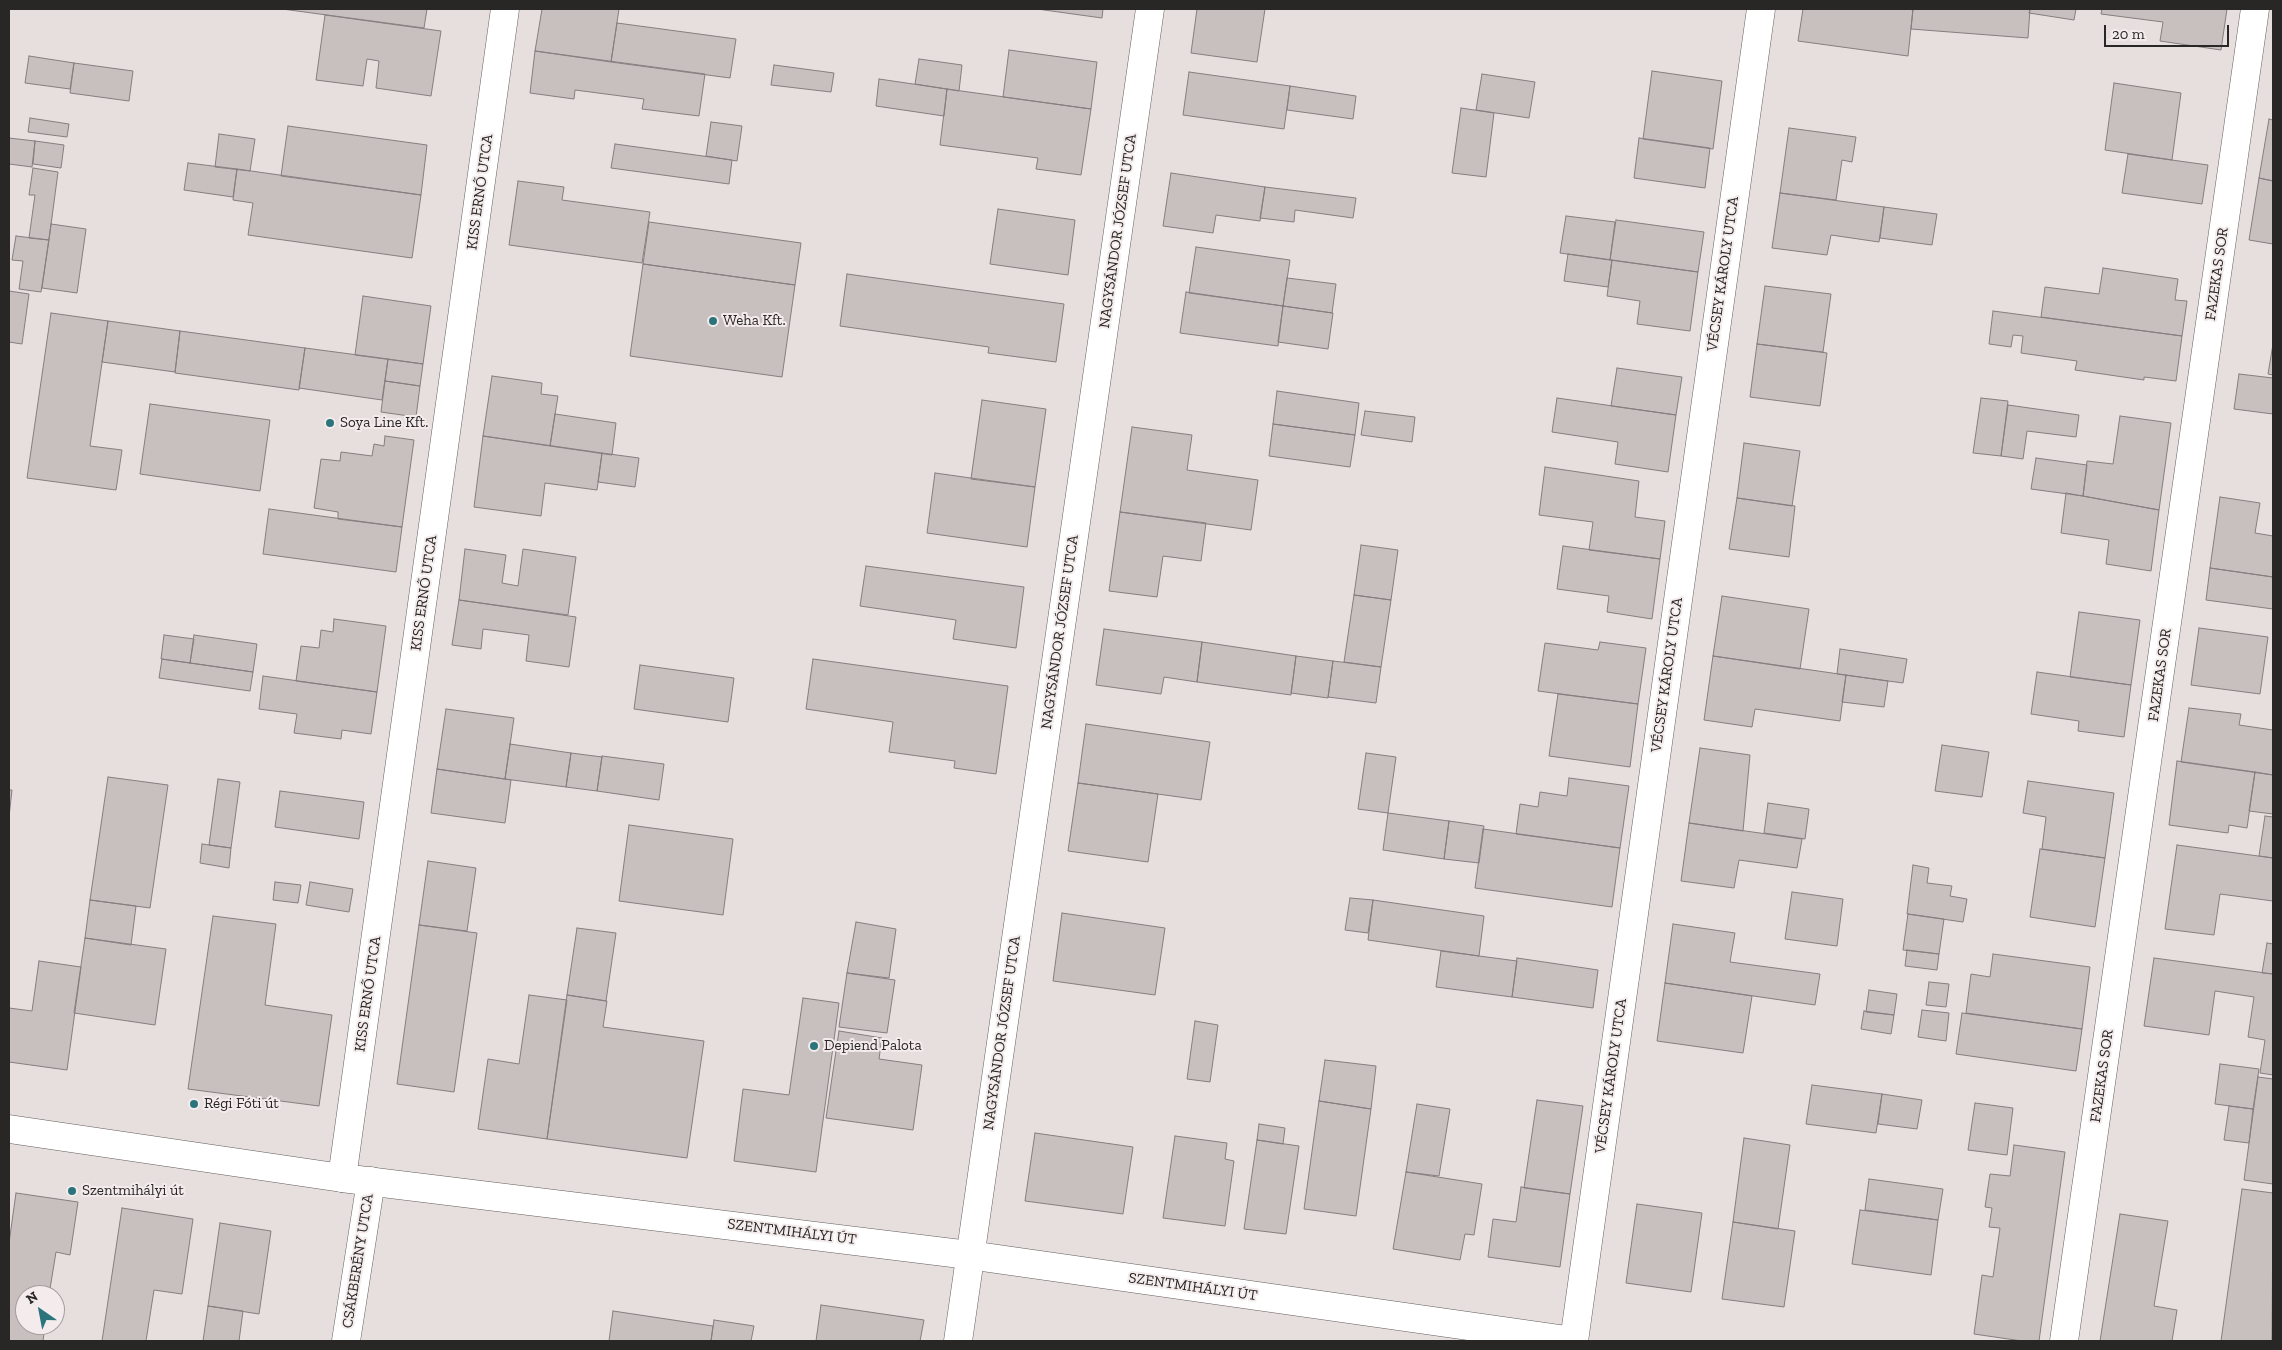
<!DOCTYPE html>
<meta charset="utf-8">
<style>
body{margin:0}
#map{position:relative;width:2282px;height:1350px;overflow:hidden;background:#e6dfde;font-family:"Zilla Slab",serif}
canvas{display:block}
.frame{position:absolute;inset:0;border:10px solid #292726;pointer-events:none}
.north{position:absolute;left:15px;top:1285px;width:50px;height:50px;box-sizing:border-box;background:#f4ecec;border:1px solid #a39d9d;border-radius:50%;rotate:327deg;font-size:14px;font-weight:700;line-height:20px;text-align:center;color:#292726}
.north::after{content:'';display:block;margin:auto;width:18px;height:22px;background:#2b747c;clip-path:polygon(50% 0,100% 100%,50% 72%,0 100%)}
.scale{position:absolute;left:2104px;top:25px;width:125px;height:22px;box-sizing:border-box;border:2px solid #292726;border-top:0;padding-left:6px;font-size:15px;line-height:18px;white-space:nowrap;color:#292726;-webkit-text-stroke:4px #f4ecec;paint-order:stroke}
</style>
<div id="map">
<canvas width="2282" height="1350"></canvas>
<div class="frame"></div>
<div class="north">N</div>
<div class="scale">20 m</div>
</div>
<script>
const context = document.querySelector('canvas').getContext('2d');
context.lineJoin = 'round';
function fillPath(path, color) {
  context.fillStyle = color;
  context.fill(path, 'evenodd');
}
function shape(rows) {
  const path = new Path2D();
  for (const r of rows) {
    path.moveTo(r[0], r[1]);
    for (let i = 2; i < r.length; i += 2) path.lineTo(r[i], r[i + 1]);
  }
  return path;
}
function trace(path, color, width, dash) {
  context.strokeStyle = color;
  context.lineWidth = width;
  context.lineCap = dash ? 'butt' : 'round';
  context.setLineDash(dash || []);
  context.stroke(path);
}
function drawText(font, color, halo, rows, align = 'center') {
  context.font = font + ' "Zilla Slab",serif';
  context.lineWidth = 4;
  context.setLineDash([]);
  context.textBaseline = 'middle';
  context.strokeStyle = halo;
  context.fillStyle = color;
  for (const [text, x, y, turn = 0] of rows) {
    context.save();
    context.translate(x, y);
    context.rotate((+turn || 0) * Math.PI / 180);
    context.textAlign = isNaN(turn) ? turn : align;
    if (halo) context.strokeText(text, 0, 0);
    context.fillText(text, 0, 0);
    context.restore();
  }
}
const building = shape([
 [282,9,427,9,424,28,282,9],
 [542,9,619,9,611,62,535,51,542,9],
 [1037,9,1103,9,1102,18,1037,9],
 [1197,9,1265,9,1257,62,1191,53,1197,9],
 [1803,9,1913,9,1908,56,1798,41,1803,9],
 [1913,9,2030,9,2028,38,1911,29,1913,9],
 [2030,9,2076,9,2074,20,2029,13,2030,9],
 [2102,9,2227,9,2221,50,2160,41,2163,22,2101,14,2102,9],
 [325,15,441,31,431,96,376,88,379,61,367,59,363,86,316,80,325,15],
 [617,23,736,39,730,78,611,62,617,23],
 [1009,50,1097,62,1091,109,1003,97,1009,50],
 [535,51,705,74,699,116,642,109,644,99,575,90,574,99,530,93,535,51],
 [29,56,74,63,70,89,25,83,29,56],
 [919,59,962,65,959,91,915,84,919,59],
 [74,63,133,71,129,101,70,93,74,63],
 [774,65,834,73,831,92,771,85,774,65],
 [1652,71,1722,81,1713,149,1643,139,1652,71],
 [1189,72,1290,86,1284,129,1183,115,1189,72],
 [1482,74,1535,82,1529,118,1476,110,1482,74],
 [879,79,947,89,944,116,876,106,879,79],
 [2114,83,2181,93,2172,160,2105,150,2114,83],
 [1290,86,1356,96,1353,119,1287,110,1290,86],
 [947,89,1091,109,1081,175,1036,169,1038,158,940,145,947,89],
 [1461,108,1494,113,1486,177,1452,173,1461,108],
 [30,118,69,124,67,137,28,132,30,118],
 [2269,119,2273,120,2273,181,2259,178,2269,119],
 [711,122,742,126,737,161,706,156,711,122],
 [288,126,427,145,421,195,281,176,288,126],
 [1789,128,1856,137,1852,162,1842,160,1836,200,1780,193,1789,128],
 [219,134,255,139,250,171,215,167,219,134],
 [9,138,35,141,32,167,9,164,9,138],
 [1639,138,1710,148,1705,188,1634,178,1639,138],
 [35,141,64,145,61,168,33,164,35,141],
 [615,144,732,160,729,184,611,168,615,144],
 [2128,154,2208,165,2202,204,2122,193,2128,154],
 [188,163,237,169,233,197,184,190,188,163],
 [33,168,58,172,49,240,29,238,35,195,29,195,33,168],
 [237,169,421,195,412,258,248,235,253,203,233,200,237,169],
 [1171,173,1265,187,1260,221,1216,215,1213,233,1163,226,1171,173],
 [2259,178,2273,181,2273,244,2249,240,2259,178],
 [518,181,564,187,562,200,650,212,642,263,509,245,518,181],
 [1265,187,1356,198,1353,218,1295,210,1294,222,1260,218,1265,187],
 [1780,193,1884,207,1879,242,1831,235,1827,255,1772,248,1780,193],
 [1884,207,1937,214,1932,245,1880,238,1884,207],
 [998,209,1075,220,1068,275,990,264,998,209],
 [1566,216,1615,222,1610,260,1560,253,1566,216],
 [1616,220,1704,232,1698,272,1610,260,1616,220],
 [649,222,801,243,795,285,643,264,649,222],
 [51,224,86,229,77,293,42,288,51,224],
 [16,236,49,240,41,292,19,289,23,261,12,260,16,236],
 [1196,247,1290,260,1283,306,1189,293,1196,247],
 [1568,254,1612,260,1608,287,1564,281,1568,254],
 [1612,260,1698,272,1690,331,1637,324,1640,301,1607,296,1612,260],
 [643,264,795,285,782,377,630,356,643,264],
 [2103,268,2178,279,2175,300,2187,301,2182,336,2041,317,2045,287,2099,294,2103,268],
 [847,274,1064,304,1056,362,988,353,989,347,840,326,847,274],
 [1287,278,1336,284,1332,313,1283,306,1287,278],
 [1765,286,1831,294,1823,352,1757,344,1765,286],
 [9,291,29,294,22,344,9,342,9,291],
 [1186,292,1283,306,1278,346,1180,333,1186,292],
 [363,296,431,306,423,364,355,355,363,296],
 [1283,306,1333,313,1328,349,1278,342,1283,306],
 [1993,311,2182,336,2176,381,2144,377,2144,380,2075,370,2077,361,2021,353,2023,336,2013,335,2011,347,1989,344,1993,311],
 [51,313,108,321,90,446,122,450,116,490,27,478,51,313],
 [108,321,180,331,175,372,102,362,108,321],
 [180,331,305,348,299,390,175,373,180,331],
 [1757,344,1827,353,1820,406,1750,397,1757,344],
 [2273,344,2273,375,2268,374,2273,344],
 [305,348,388,359,382,400,299,388,305,348],
 [388,359,423,364,420,386,385,381,388,359],
 [1617,368,1682,377,1676,415,1611,406,1617,368],
 [2239,374,2273,378,2273,414,2234,409,2239,374],
 [492,376,542,383,541,394,558,396,550,446,483,436,492,376],
 [385,381,420,386,416,417,381,412,385,381],
 [1277,391,1359,403,1355,435,1273,424,1277,391],
 [1557,398,1676,415,1668,472,1615,464,1618,442,1552,432,1557,398],
 [1981,398,2008,401,2001,456,1973,453,1981,398],
 [982,400,1046,409,1035,487,971,479,982,400],
 [150,404,270,420,260,491,140,474,150,404],
 [2008,405,2079,415,2076,437,2027,431,2023,459,2001,456,2008,405],
 [1365,411,1415,417,1412,442,1361,435,1365,411],
 [555,414,616,423,612,455,550,446,555,414],
 [2120,416,2171,423,2159,510,2083,496,2087,461,2113,464,2120,416],
 [1273,424,1355,435,1350,467,1269,456,1273,424],
 [1132,427,1192,435,1187,470,1258,480,1251,530,1120,512,1132,427],
 [385,436,414,440,402,527,338,519,338,512,314,508,321,459,340,461,341,452,372,456,374,444,384,446,385,436],
 [483,436,602,453,597,490,545,483,541,516,474,507,483,436],
 [1744,443,1800,451,1792,506,1737,498,1744,443],
 [602,453,639,458,635,487,598,482,602,453],
 [2036,458,2087,465,2083,496,2031,489,2036,458],
 [1545,467,1639,481,1635,517,1665,521,1660,559,1589,550,1593,522,1539,515,1545,467],
 [935,473,1035,487,1027,547,927,533,935,473],
 [2066,493,2159,510,2151,571,2106,564,2109,540,2061,533,2066,493],
 [2220,497,2260,503,2255,533,2273,536,2273,577,2210,568,2220,497],
 [1737,498,1795,506,1789,557,1729,549,1737,498],
 [269,509,402,527,396,572,263,554,269,509],
 [1120,512,1206,523,1201,561,1163,556,1157,597,1109,591,1120,512],
 [1361,545,1398,550,1391,600,1354,595,1361,545],
 [1563,546,1660,559,1652,619,1607,612,1609,596,1557,589,1563,546],
 [465,549,506,555,502,583,518,586,523,549,576,557,568,615,459,600,465,549],
 [866,566,1024,587,1016,648,953,639,956,620,860,606,866,566],
 [2210,568,2273,577,2273,609,2206,600,2210,568],
 [1354,595,1391,600,1381,667,1344,662,1354,595],
 [1722,596,1809,609,1800,669,1713,656,1722,596],
 [459,600,576,617,569,667,526,661,529,635,483,629,481,649,452,645,459,600],
 [2079,612,2140,620,2131,685,2070,677,2079,612],
 [334,619,386,626,377,692,296,681,301,646,319,648,321,630,333,632,334,619],
 [2199,628,2268,637,2260,694,2191,685,2199,628],
 [1104,629,1202,642,1197,682,1164,677,1161,694,1096,685,1104,629],
 [164,635,194,639,190,663,161,659,164,635],
 [194,635,257,644,253,672,190,663,194,635],
 [1202,642,1296,656,1291,695,1197,682,1202,642],
 [1600,642,1646,648,1638,704,1538,691,1545,643,1598,650,1600,642],
 [1840,649,1907,659,1903,683,1837,674,1840,649],
 [1296,656,1333,661,1328,698,1291,693,1296,656],
 [1713,656,1846,675,1840,721,1755,709,1752,727,1704,720,1713,656],
 [162,659,253,672,250,691,159,678,162,659],
 [813,659,1008,686,996,774,954,768,955,761,889,752,893,722,806,709,813,659],
 [1333,661,1381,667,1376,703,1328,697,1333,661],
 [640,665,734,678,728,722,634,709,640,665],
 [2037,672,2131,685,2124,737,2078,731,2079,721,2031,714,2037,672],
 [1846,675,1888,681,1884,707,1842,702,1846,675],
 [263,676,377,692,371,734,342,730,341,739,294,733,297,714,259,709,263,676],
 [1558,694,1638,704,1630,767,1549,756,1558,694],
 [2189,708,2241,714,2239,725,2273,730,2273,775,2181,762,2189,708],
 [446,709,514,718,505,779,437,769,446,709],
 [1086,724,1210,742,1201,800,1078,783,1086,724],
 [510,744,571,753,566,787,505,779,510,744],
 [1942,745,1989,752,1982,797,1935,791,1942,745],
 [1700,748,1750,755,1743,831,1689,823,1700,748],
 [571,753,602,757,597,791,566,787,571,753],
 [1366,753,1396,757,1388,813,1358,809,1366,753],
 [602,756,664,764,659,800,597,791,602,756],
 [2177,761,2255,772,2247,828,2229,825,2228,833,2169,825,2177,761],
 [437,769,511,780,505,823,431,813,437,769],
 [2255,772,2273,775,2273,814,2249,811,2255,772],
 [108,777,168,785,150,908,90,900,108,777],
 [1569,778,1629,786,1620,848,1516,834,1520,804,1538,807,1540,792,1567,796,1569,778],
 [218,779,240,782,231,848,209,845,218,779],
 [2028,781,2114,793,2105,858,2042,849,2046,817,2023,813,2028,781],
 [1078,783,1158,794,1148,862,1068,851,1078,783],
 [9,790,12,790,9,817,9,790],
 [280,791,364,802,359,839,275,827,280,791],
 [1768,803,1809,809,1805,839,1764,833,1768,803],
 [1388,813,1449,821,1444,859,1383,850,1388,813],
 [2265,816,2273,817,2273,858,2259,856,2265,816],
 [1449,821,1484,826,1479,863,1444,859,1449,821],
 [1689,823,1802,839,1797,868,1739,860,1734,888,1681,881,1689,823],
 [629,825,733,839,723,915,619,901,629,825],
 [1483,829,1620,848,1612,907,1475,888,1483,829],
 [202,844,231,848,229,868,200,863,202,844],
 [2177,845,2273,858,2273,901,2220,894,2214,935,2165,929,2177,845],
 [2040,849,2105,858,2095,927,2030,917,2040,849],
 [428,861,476,868,467,931,419,925,428,861],
 [1913,865,1929,868,1927,883,1952,886,1950,896,1967,899,1963,922,1907,914,1913,865],
 [275,882,301,885,298,903,273,900,275,882],
 [310,882,353,889,349,912,306,905,310,882],
 [1792,892,1843,899,1837,946,1785,939,1792,892],
 [1350,898,1373,900,1368,933,1345,930,1350,898],
 [90,900,136,906,131,945,85,938,90,900],
 [1373,900,1484,916,1479,956,1368,940,1373,900],
 [1062,913,1165,928,1155,995,1053,981,1062,913],
 [1908,914,1944,919,1939,954,1903,950,1908,914],
 [213,916,276,924,265,1005,332,1015,319,1106,188,1089,213,916],
 [856,922,896,929,889,978,847,973,856,922],
 [1673,924,1735,933,1730,962,1820,974,1815,1005,1665,983,1673,924],
 [419,925,477,933,454,1092,397,1084,419,925],
 [577,928,616,933,606,1001,567,995,577,928],
 [85,938,166,949,155,1025,74,1013,85,938],
 [2267,943,2273,944,2273,974,2262,973,2267,943],
 [1907,950,1939,954,1937,970,1905,966,1907,950],
 [1441,951,1517,961,1512,997,1436,987,1441,951],
 [1993,954,2090,967,2082,1029,1966,1013,1971,974,1990,977,1993,954],
 [1517,958,1598,970,1593,1008,1512,997,1517,958],
 [2154,958,2273,974,2273,1075,2260,1073,2265,1040,2248,1037,2254,997,2215,991,2209,1035,2144,1026,2154,958],
 [39,961,81,967,67,1070,9,1062,9,1008,32,1011,39,961],
 [847,973,895,980,887,1033,839,1027,847,973],
 [1929,982,1949,984,1946,1007,1926,1005,1929,982],
 [1665,983,1752,996,1743,1053,1657,1041,1665,983],
 [1869,990,1897,994,1894,1015,1866,1012,1869,990],
 [529,995,567,1000,547,1139,478,1129,488,1059,519,1064,529,995],
 [567,995,607,1001,603,1027,704,1041,687,1158,547,1139,567,995],
 [803,998,839,1003,816,1172,734,1161,743,1089,789,1095,803,998],
 [1922,1010,1949,1013,1946,1041,1918,1037,1922,1010],
 [1864,1011,1894,1015,1891,1034,1861,1029,1864,1011],
 [1962,1013,2082,1029,2076,1071,1956,1054,1962,1013],
 [1195,1021,1218,1025,1210,1082,1187,1079,1195,1021],
 [839,1031,882,1038,879,1059,922,1065,913,1130,826,1118,839,1031],
 [1325,1060,1376,1066,1371,1109,1319,1101,1325,1060],
 [2220,1064,2259,1069,2253,1109,2215,1104,2220,1064],
 [2258,1077,2273,1079,2273,1184,2244,1180,2258,1077],
 [1812,1085,1882,1094,1876,1133,1806,1124,1812,1085],
 [1882,1094,1922,1100,1917,1129,1878,1124,1882,1094],
 [1537,1100,1583,1106,1570,1194,1524,1188,1537,1100],
 [1319,1101,1371,1109,1356,1216,1304,1209,1319,1101],
 [1975,1103,2013,1108,2007,1155,1968,1150,1975,1103],
 [1417,1104,1450,1109,1439,1176,1406,1172,1417,1104],
 [2229,1106,2253,1109,2249,1143,2224,1140,2229,1106],
 [1259,1124,1285,1128,1283,1144,1257,1140,1259,1124],
 [1035,1133,1133,1147,1123,1214,1025,1201,1035,1133],
 [1175,1136,1227,1143,1225,1159,1234,1161,1225,1226,1163,1218,1175,1136],
 [1744,1138,1790,1145,1778,1229,1733,1222,1744,1138],
 [1257,1140,1299,1146,1286,1234,1244,1229,1257,1140],
 [2014,1145,2065,1152,2039,1341,2022,1341,1974,1334,1982,1275,1993,1277,2000,1228,1989,1227,1992,1208,1985,1207,1990,1174,2010,1176,2014,1145],
 [1406,1172,1482,1184,1474,1235,1465,1234,1460,1260,1393,1249,1406,1172],
 [1869,1179,1943,1189,1938,1220,1865,1210,1869,1179],
 [1521,1187,1570,1194,1560,1267,1488,1257,1493,1219,1516,1222,1521,1187],
 [2242,1189,2273,1193,2272,1341,2221,1341,2242,1189],
 [16,1193,78,1202,70,1255,56,1252,49,1295,25,1295,25,1325,45,1325,43,1341,9,1341,9,1243,16,1193],
 [1637,1204,1702,1213,1691,1292,1626,1283,1637,1204],
 [122,1208,193,1219,182,1294,154,1290,146,1341,102,1341,122,1208],
 [1860,1210,1938,1220,1931,1275,1852,1264,1860,1210],
 [2120,1214,2168,1221,2154,1306,2177,1310,2172,1341,2100,1341,2120,1214],
 [1733,1222,1795,1231,1784,1307,1722,1299,1733,1222],
 [220,1223,271,1231,259,1314,208,1306,220,1223],
 [821,1305,924,1320,920,1341,816,1341,821,1305],
 [208,1306,243,1311,239,1341,203,1341,208,1306],
 [613,1311,713,1326,711,1341,609,1341,613,1311],
 [714,1320,754,1326,751,1341,711,1341,714,1320]
]);
fillPath(building, '#c7c0bf');
trace(building, '#857e7e', 1);
const minor = shape([
 [342,1178,505,9],
 [346,1341,371,1181],
 [958,1341,1150,9],
 [1574,1341,1761,9],
 [2064,1341,2255,9]
]);
const secondary = shape([
 [9,1129,342,1178,969,1255,1574,1341]
]);
trace(minor, '#645e5d', 29);
trace(secondary, '#645e5d', 29);
trace(minor, '#fff', 28);
trace(secondary, '#fff', 28);
for (const [x, y, r, color] of [
 [713,321,5,"#2b747c"],
 [330,423,5,"#2b747c"],
 [814,1046,5,"#2b747c"],
 [194,1104,5,"#2b747c"],
 [72,1191,5,"#2b747c"]
]) {
  const dot = new Path2D();
  dot.arc(x, y, r, 0, 2 * Math.PI);
  context.fillStyle = color;
  context.fill(dot);
  trace(dot, '#f4ecec', 2);
}
drawText('15px', '#292726', '#f4ecec', [
 ["KISS ERNŐ UTCA",480,192,-82],
 ["NAGYSÁNDOR JÓZSEF UTCA",1118,231,-82],
 ["VÉCSEY KÁROLY UTCA",1723,274,-82],
 ["FAZEKAS SOR",2217,274,-82],
 ["KISS ERNŐ UTCA",424,593,-82],
 ["NAGYSÁNDOR JÓZSEF UTCA",1060,632,-82],
 ["VÉCSEY KÁROLY UTCA",1667,675,-82],
 ["FAZEKAS SOR",2160,675,-82],
 ["KISS ERNŐ UTCA",368,994,-82],
 ["NAGYSÁNDOR JÓZSEF UTCA",1002,1033,-82],
 ["VÉCSEY KÁROLY UTCA",1611,1076,-82],
 ["FAZEKAS SOR",2102,1076,-82],
 ["SZENTMIHÁLYI ÚT",792,1232,7],
 ["CSÁKBERÉNY UTCA",358,1261,-81],
 ["SZENTMIHÁLYI ÚT",1193,1287,8]
]);
drawText('15px', '#292726', '#f4ecec', [
 ["Weha Kft.",723,321],
 ["Soya Line Kft.",340,423],
 ["Depiend Palota",824,1046],
 ["Régi Fóti út",204,1104],
 ["Szentmihályi út",82,1191]
], 'left');
</script>
